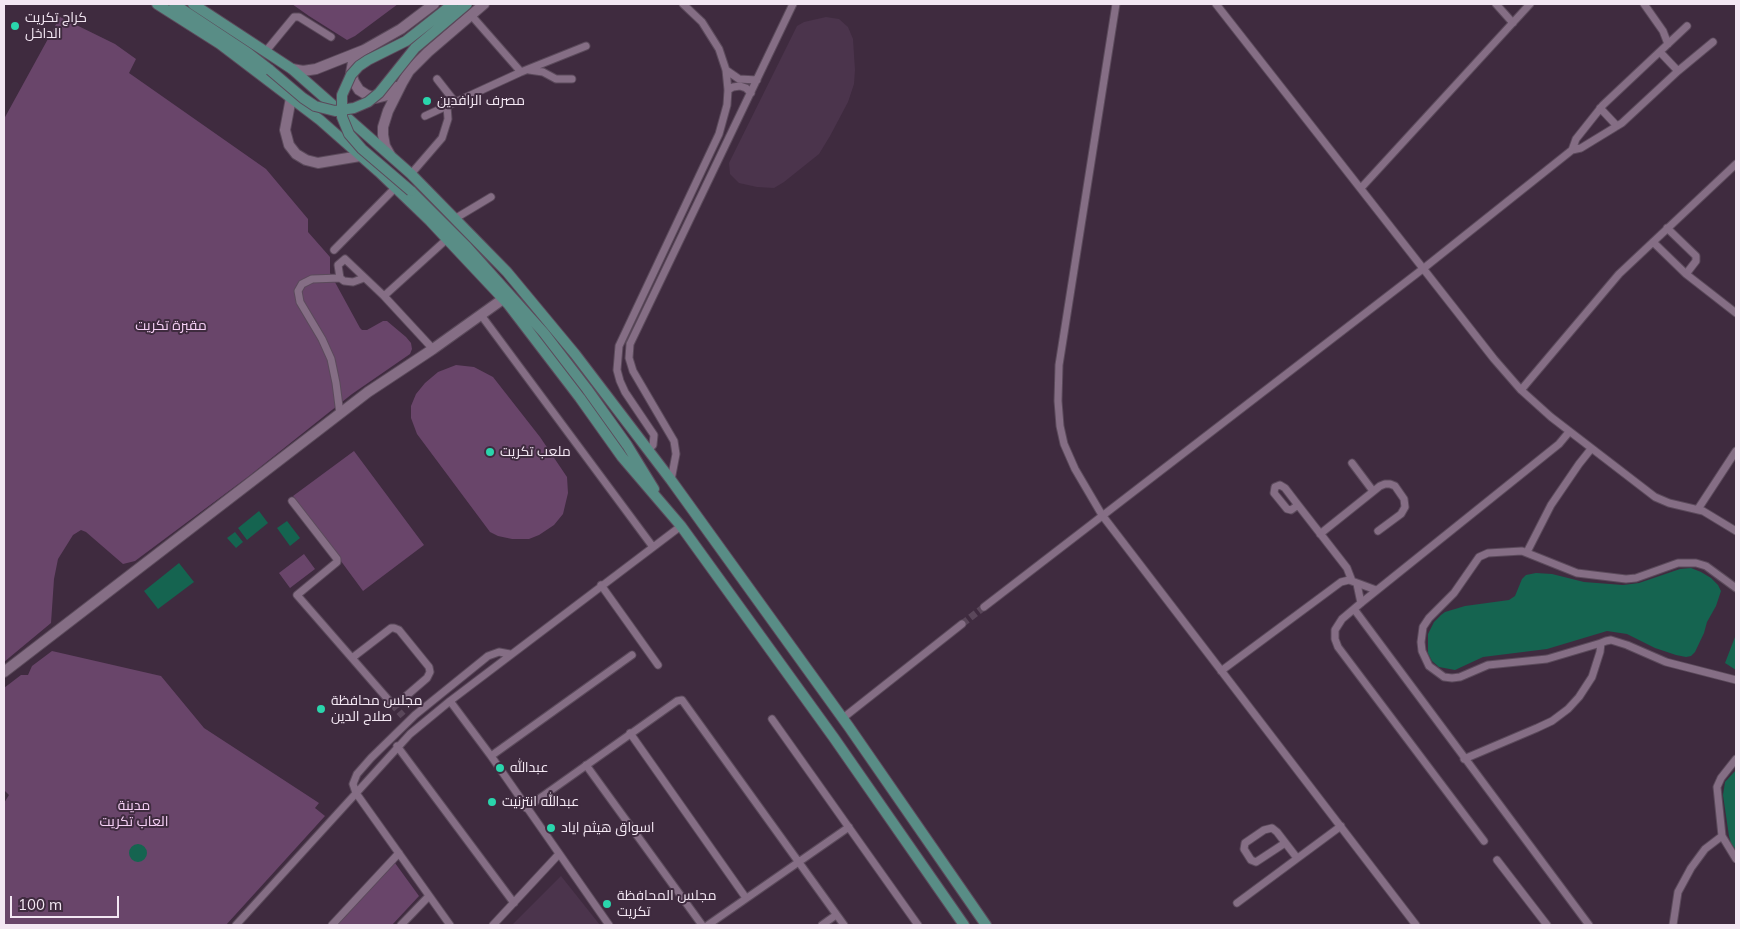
<!DOCTYPE html>
<meta charset="utf-8">
<style>
body{margin:0}
#map{position:relative;width:1740px;height:929px;overflow:hidden;background:#3f2b3f;font-family:Mulish,sans-serif}
canvas{display:block}
.frame{position:absolute;inset:0;border:5px solid #f3e7f3;pointer-events:none}
.scale{position:absolute;left:10px;top:896px;width:109px;height:22px;box-sizing:border-box;border:2px solid #f3e7f3;border-top:0;padding-left:6px;font-size:15px;line-height:18px;white-space:nowrap;color:#f3e7f3;-webkit-text-stroke:4px #3f2b3f;paint-order:stroke}
</style>
<div id="map">
<canvas width="1740" height="929"></canvas>
<div class="frame"></div>
<div class="scale">100 m</div>
</div>
<script>
const context = document.querySelector('canvas').getContext('2d');
context.lineJoin = 'round';
function fillPath(path, color) {
  context.fillStyle = color;
  context.fill(path, 'evenodd');
}
function shape(rows) {
  const path = new Path2D();
  for (const r of rows) {
    if (r.length === 3) {
      path.moveTo(r[0] + r[2], r[1]);
      path.arc(r[0], r[1], r[2], 0, 2 * Math.PI);
      continue;
    }
    path.moveTo(r[0], r[1]);
    for (let i = 2; i < r.length; i += 2) path.lineTo(r[i], r[i + 1]);
  }
  return path;
}
function trace(path, color, width, dash) {
  context.strokeStyle = color;
  context.lineWidth = width;
  context.lineCap = dash ? 'butt' : 'round';
  context.setLineDash(dash || []);
  context.stroke(path);
}
function drawText(font, color, halo, rows, align = 'center') {
  context.font = font + ' Mulish,Cairo,sans-serif';
  context.lineWidth = 4;
  context.setLineDash([]);
  context.textBaseline = 'middle';
  context.strokeStyle = halo;
  context.fillStyle = color;
  for (const [text, x, y, turn = 0] of rows) {
    context.save();
    context.translate(x, y);
    context.rotate((+turn || 0) * Math.PI / 180);
    context.textAlign = isNaN(turn) ? turn : align;
    if (halo) context.strokeText(text, 0, 0);
    context.fillText(text, 0, 0);
    context.restore();
  }
}
fillPath(shape([
 [826,17,839,19,848,27,853,39,855,70,854,84,848,102,830,136,819,154,784,182,774,188,757,187,739,183,730,174,729,163,797,26,804,22],
 [561,876,600,925,512,925]
]), '#4b344c');
fillPath(shape([
 [292,4,398,4,355,36,347,40,309,16],
 [60,17,115,44,136,59,129,73,266,169,308,219,308,232,330,257,330,273,360,328,362,330,367,330,383,321,387,321,406,337,411,343,412,349,410,354,352,394,249,476,135,561,123,564,86,532,81,530,73,535,58,559,54,579,51,623,4,662,4,119],
 [456,365,474,367,493,377,540,437,567,477,568,493,563,514,554,525,539,535,529,539,512,539,498,536,490,532,417,434,411,418,411,406,416,394,425,383,438,372],
 [354,451,424,545,363,591,293,496],
 [304,554,315,569,290,588,279,573],
 [52,651,161,676,204,728,319,803,315,808,325,816,226,925,4,925,4,803,9,795,4,790,4,688,21,675,28,675,32,666],
 [395,863,419,896,392,925,337,925]
]), '#69456a');
fillPath(shape([
 [259,511,268,523,247,540,238,528],
 [287,521,300,538,290,546,277,528],
 [235,532,243,542,236,548,227,538],
 [179,563,194,582,158,609,144,591],
 [1691,568,1701,572,1711,578,1718,585,1721,591,1716,606,1707,622,1704,633,1695,652,1691,656,1686,657,1676,655,1655,648,1627,634,1607,631,1547,649,1483,657,1455,670,1439,667,1432,661,1428,653,1428,634,1434,622,1441,615,1445,612,1465,606,1509,600,1515,596,1522,579,1526,575,1536,573,1552,574,1584,582,1623,585,1639,583,1680,569],
 [1735,637,1736,638,1736,670,1725,663],
 [1736,770,1736,850,1731,843,1729,836,1723,795,1725,782],
 [138,853,9]
]), '#156450');
trace(shape([
 [962,624,984,607],
 [392,704,403,716]
]), '#5a475a', 7, [7, 3.5]);
const street = shape([
 [1116,4,1059,365,1058,401,1060,426,1064,444,1075,469,1102,515,1416,925],
 [1216,4,1494,359,1521,390,1551,417,1655,497,1669,503,1703,511,1736,531],
 [1496,4,1513,23],
 [1644,4,1663,31,1668,44],
 [471,15,521,72],
 [266,51,294,17,299,17,331,37],
 [1660,52,1678,71],
 [529,70,543,72,556,79,572,79],
 [726,70,739,79,757,80],
 [437,79,455,102],
 [728,90,733,87,740,86,746,88,751,93],
 [1600,108,1617,126],
 [425,116,521,72,586,46],
 [1572,150,1576,139,1603,105,1687,26],
 [411,174,442,138,448,119,447,106],
 [1361,188,1530,4],
 [456,218,491,197],
 [1667,228,1696,256,1696,261,1686,274],
 [1653,242,1686,274,1736,313],
 [334,250,395,188],
 [340,278,338,265,345,259,384,296,433,349],
 [384,296,447,239],
 [481,315,653,547],
 [1521,390,1619,274,1736,164],
 [340,414,336,383,331,359,322,339,300,302,298,291,302,284,312,279,340,278,344,281,353,282,364,278],
 [648,450,653,445,654,435,625,392,620,381,617,370,619,346,719,134,727,105,728,90,726,70,719,49,702,22,683,4],
 [1352,463,1373,491],
 [671,480,676,454,674,441,633,371,629,358,630,344,793,4],
 [292,501,337,559,337,562,297,595,392,704],
 [1298,505,1291,510,1287,509,1274,493,1275,487,1280,485,1285,488,1298,505,1347,568,1352,581],
 [1698,509,1736,451],
 [1320,534,1380,486,1385,484,1390,484,1395,486,1404,499,1405,507,1401,514,1378,531],
 [1527,552,1551,505,1579,464,1591,449],
 [1357,584,1361,603],
 [601,585,658,665],
 [984,607,1424,268,1572,150,1581,148,1622,123,1678,71,1713,42],
 [1354,609,1589,925],
 [1601,643,1547,659,1488,665,1460,677,1452,678,1444,677,1429,666,1422,651,1421,642,1423,627,1429,618,1454,593,1479,557,1488,553,1522,551,1577,573,1626,579,1636,578,1678,563,1696,563,1706,566,1736,588],
 [352,658,391,628,394,628,399,630,429,667,430,672,427,678,398,703],
 [1221,671,1341,582,1349,580,1376,590],
 [450,701,491,756,609,925],
 [843,718,962,624],
 [772,719,918,925],
 [630,733,746,898],
 [397,746,514,903],
 [491,756,632,655],
 [1464,759,1537,728,1552,721,1568,709,1579,697,1592,677,1600,652,1601,643,1606,641,1611,640,1627,645,1666,662,1736,680],
 [586,765,702,925],
 [526,808,677,701,682,700,844,925],
 [1722,836,1717,787,1721,778,1736,759],
 [1484,841,1338,647,1335,639,1335,630,1342,619,1361,603,1559,444,1569,432],
 [1285,843,1256,862,1251,860,1244,849,1245,843,1264,830,1272,828,1277,832,1297,858],
 [1497,860,1547,925],
 [1237,903,1341,826],
 [236,925,410,734,450,701,681,526],
 [332,925,399,853],
 [401,925,429,896],
 [450,925,356,793,353,784,357,774,371,758,415,715,488,656,499,652,510,654],
 [493,925,559,854],
 [708,925,849,827],
 [822,925,836,915],
 [1673,925,1678,892,1691,868,1705,849,1722,836,1736,859]
]);
const secondary = shape([
 [361,53,353,62,351,73,354,82,359,90,367,95,376,98,388,95,396,87],
 [292,69,303,71,316,69,364,50,401,29,434,4],
 [291,98,285,130,289,145,296,154,306,160,318,163,360,156],
 [390,155,385,146,383,135,383,127,388,111,402,83,409,71,428,52,484,4],
 [4,672,368,392,433,349,503,299]
]);
const primary = shape([
 [157,4,220,44,320,120,379,172,430,221,508,304,580,398,622,457,681,526,834,738,964,925],
 [174,4,248,53,270,70],
 [193,4,292,69,411,174,507,272,575,354,671,480,849,727,986,925],
 [411,191,467,247,544,333,587,389,627,445,654,489]
]);
trace(street, '#5b4a5b', 9);
trace(secondary, '#5b4a5b', 12);
trace(primary, '#5b4a5b', 12);
trace(street, '#856e85', 7);
trace(secondary, '#856e85', 10);
trace(primary, '#598d86', 10);
const primaryBridge = shape([
 [270,70,303,98,315,106,335,111,354,108,368,102,379,93,415,48,467,4],
 [411,191,362,149,349,134,342,117,342,95,351,75,359,66,368,60,406,41,453,4]
]);
trace(primaryBridge, '#5b4a5b', 12, []);
trace(primaryBridge, '#598d86', 10);
for (const [x, y, r, color] of [
 [15,26,5,"#2ad5ac"],
 [427,101,5,"#2ad5ac"],
 [490,452,5,"#2ad5ac"],
 [321,709,5,"#2ad5ac"],
 [500,768,5,"#2ad5ac"],
 [492,802,5,"#2ad5ac"],
 [551,828,5,"#2ad5ac"],
 [607,904,5,"#2ad5ac"]
]) {
  const dot = new Path2D();
  dot.arc(x, y, r, 0, 2 * Math.PI);
  context.fillStyle = color;
  context.fill(dot);
  trace(dot, '#3f2b3f', 2);
}
drawText('14px', '#f3e7f3', '#3f2b3f', [
 ["كراج تكريت",25,18],
 ["الداخل",25,34],
 ["مصرف الرافدين",437,101],
 ["ملعب تكريت",500,452],
 ["مجلس محافظة",331,701],
 ["صلاح الدين",331,717],
 ["عبدالله",510,768],
 ["عبدالله انترنيت",502,802],
 ["اسواق هيثم اياد",561,828],
 ["مجلس المحافظة",617,896],
 ["تكريت",617,912]
], 'left');
drawText('14px', '#f7d1f7', '#3f2b3f', [
 ["مقبرة تكريت",171,326],
 ["مدينة",134,806],
 ["العاب تكريت",134,822]
]);
</script>
